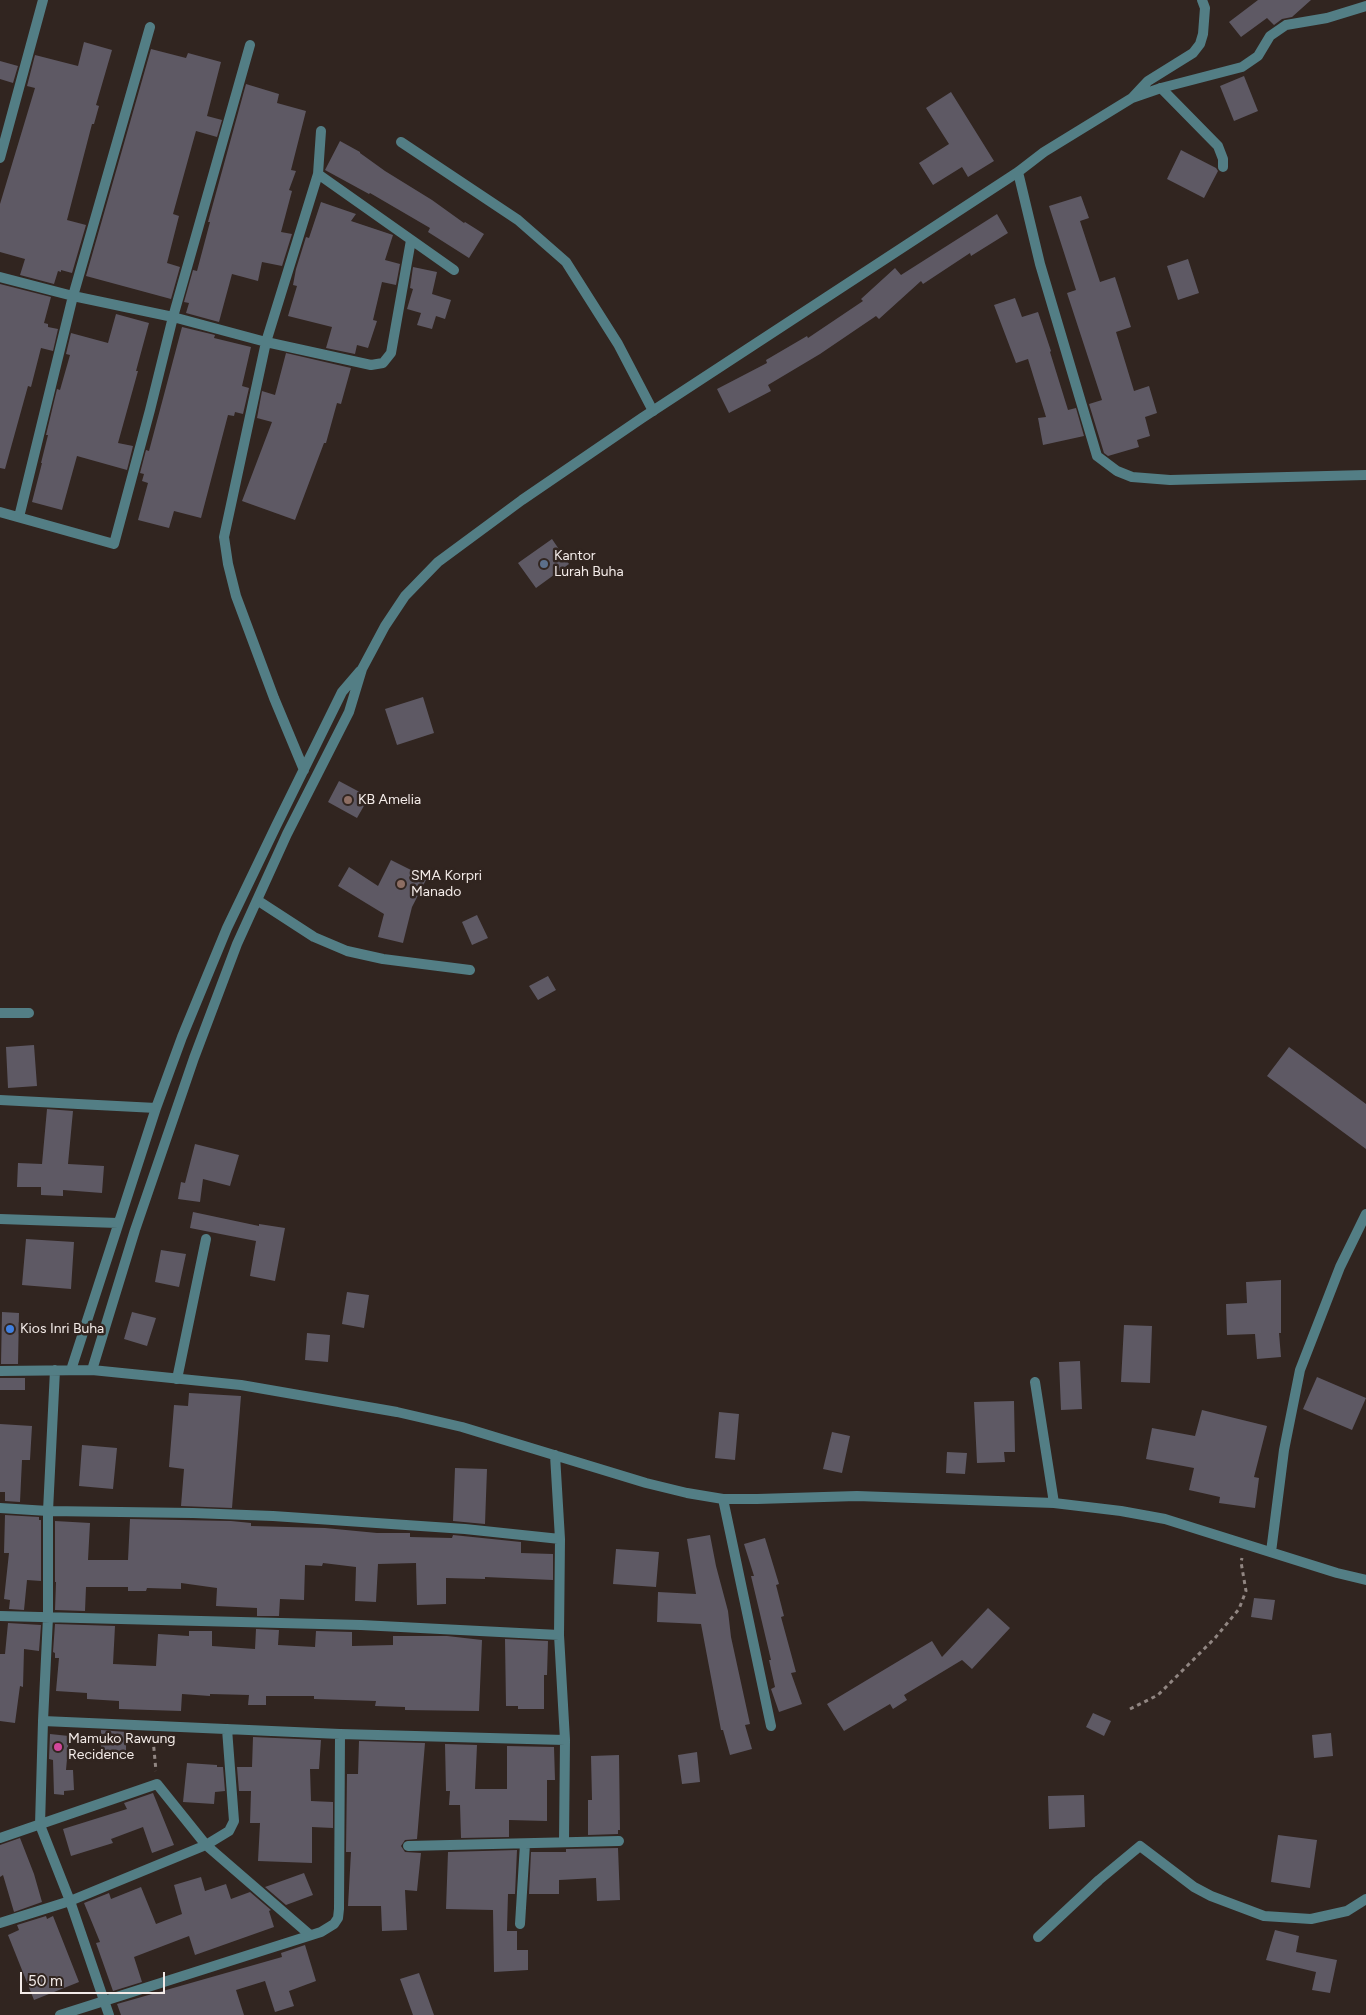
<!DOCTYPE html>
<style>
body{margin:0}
#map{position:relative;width:1366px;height:2015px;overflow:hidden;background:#312520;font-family:Figtree,sans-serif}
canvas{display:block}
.scale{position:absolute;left:20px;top:1972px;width:145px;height:22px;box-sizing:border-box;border:2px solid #f3ebe8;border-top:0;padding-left:6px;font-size:15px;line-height:18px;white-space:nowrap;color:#f3ebe8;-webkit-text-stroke:4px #312520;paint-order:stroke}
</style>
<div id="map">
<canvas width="1366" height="2015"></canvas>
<div class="scale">50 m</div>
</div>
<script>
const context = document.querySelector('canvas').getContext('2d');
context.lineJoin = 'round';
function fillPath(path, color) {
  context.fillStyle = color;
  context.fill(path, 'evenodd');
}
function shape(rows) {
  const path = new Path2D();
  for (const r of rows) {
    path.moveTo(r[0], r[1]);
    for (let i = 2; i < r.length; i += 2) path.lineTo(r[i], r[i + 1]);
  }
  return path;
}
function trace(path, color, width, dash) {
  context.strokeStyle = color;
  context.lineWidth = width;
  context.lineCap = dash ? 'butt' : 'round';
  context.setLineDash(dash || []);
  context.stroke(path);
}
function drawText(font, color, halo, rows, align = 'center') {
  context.font = font + ' Figtree,sans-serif';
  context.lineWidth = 5;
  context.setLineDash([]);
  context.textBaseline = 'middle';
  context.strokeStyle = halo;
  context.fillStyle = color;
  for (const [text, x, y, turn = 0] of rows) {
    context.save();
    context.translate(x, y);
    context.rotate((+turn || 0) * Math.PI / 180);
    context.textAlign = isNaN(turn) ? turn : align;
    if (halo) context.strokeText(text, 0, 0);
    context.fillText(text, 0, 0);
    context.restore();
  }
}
fillPath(shape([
 [1258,0,1311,0,1292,17,1282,19,1274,25,1267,18,1241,37,1229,22],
 [84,42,112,50,96,105,99,106,94,124,92,124,67,220,86,225,72,273,61,270,61,272,58,271,54,284,20,275,25,259,0,252,0,204,35,88,27,86,35,55,78,66],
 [151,49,186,58,188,53,221,62,207,116,222,120,217,137,196,131,173,214,179,216,167,263,180,267,171,299,86,276],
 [0,61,18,66,13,83,0,79],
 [1244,76,1258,111,1234,121,1220,86],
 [246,84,279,94,277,103,306,111,291,170,296,171,289,190,292,191,281,232,292,234,282,266,262,262,258,281,232,274,219,322,186,313,189,303,184,302,193,270,197,271,210,222,208,222],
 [951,92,994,161,968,177,962,167,933,185,919,163,949,144,926,108],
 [340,141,360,152,360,153,385,171,432,200,464,223,465,222,484,234,469,258,428,232,430,228,370,193,369,194,325,170],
 [1181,150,1216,168,1218,171,1204,198,1167,179],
 [1081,196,1089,218,1080,221,1100,282,1115,277,1131,327,1116,332,1134,391,1149,386,1157,413,1145,417,1150,436,1137,440,1139,447,1108,456,1104,453,1089,404,1102,400,1067,293,1076,290,1049,206],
 [321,202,356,214,351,221,393,235,385,260,400,264,396,285,382,282,373,320,377,321,368,348,357,345,355,354,326,348,332,327,288,316,297,286,293,285,296,269,306,237,309,238],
 [997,214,1008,233,971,256,970,253,923,284,921,281,879,319,876,316,820,354,768,385,771,391,729,413,717,389,767,363,766,360,807,336,808,338,863,301,861,299,895,268,901,275],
 [1188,259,1199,293,1178,300,1167,266],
 [413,267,437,272,432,294,451,300,445,319,436,316,432,329,417,325,421,313,407,309,413,289,410,288],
 [0,284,51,297,44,323,48,324,48,327,58,329,53,351,41,348,31,387,28,386,5,469,0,468],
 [1015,298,1022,317,1038,312,1051,351,1050,352,1068,410,1076,408,1084,436,1043,445,1038,418,1046,417,1028,359,1016,363,994,305],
 [116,314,149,323,136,371,138,371,118,443,133,446,127,470,77,456,62,510,32,502,42,463,41,463,48,435,46,435,57,389,60,390,70,355,66,354,71,333,108,343],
 [182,327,215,335,214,338,251,347,242,386,249,388,243,414,235,412,234,416,228,415,201,518,174,511,169,528,138,520,148,483,142,481,144,474,140,473,146,450,149,451],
 [286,353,351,368,341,404,337,403,326,443,324,443,295,520,242,501,272,422,257,418,262,391,275,395],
 [552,539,569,564,536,588,518,563],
 [423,697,434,733,397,745,385,709],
 [339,781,369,797,357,818,328,802],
 [391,860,427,878,412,907,403,943,378,937,384,914,338,886,349,867,378,886],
 [477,915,488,938,472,945,462,922],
 [548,976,556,990,538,1000,529,986],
 [34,1045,37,1086,8,1088,6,1047],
 [1289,1047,1366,1104,1366,1149,1267,1076],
 [47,1109,73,1111,68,1164,104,1166,102,1193,63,1190,63,1196,41,1195,41,1187,17,1187,18,1163,42,1164],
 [195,1144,239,1155,230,1186,203,1179,200,1202,178,1199,181,1182,185,1183],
 [193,1212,259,1226,259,1224,285,1228,275,1281,250,1276,256,1241,190,1228],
 [26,1239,74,1242,71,1289,22,1285],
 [161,1250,186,1254,179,1287,155,1282],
 [1281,1280,1281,1333,1279,1333,1281,1357,1257,1359,1255,1334,1227,1335,1226,1304,1247,1303,1246,1282],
 [347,1292,369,1295,364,1328,342,1324],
 [2,1312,19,1313,18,1364,1,1364],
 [132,1312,156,1318,147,1346,124,1339],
 [1124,1325,1152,1326,1150,1383,1121,1382],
 [307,1333,330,1335,328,1362,305,1360],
 [1080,1361,1082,1409,1061,1410,1059,1362],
 [1317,1377,1366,1398,1352,1430,1303,1409],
 [0,1378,25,1378,25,1390,0,1390],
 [189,1393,241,1396,232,1508,181,1506,184,1469,169,1467,174,1405,188,1406],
 [1014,1401,1015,1452,1004,1452,1005,1462,977,1463,974,1402],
 [1202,1410,1267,1426,1254,1477,1259,1478,1255,1508,1219,1503,1220,1497,1189,1490,1194,1468,1146,1459,1152,1428,1195,1436],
 [719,1412,739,1414,735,1460,715,1458],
 [0,1424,32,1426,30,1460,22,1460,20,1502,5,1501,5,1492,0,1492],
 [832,1432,850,1436,842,1473,823,1469],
 [82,1445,117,1448,113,1489,79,1486],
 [947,1452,967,1453,965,1474,946,1473],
 [455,1468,487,1469,485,1524,453,1521],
 [5,1515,39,1517,39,1520,41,1520,41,1581,27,1580,24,1610,9,1609,10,1600,4,1599,9,1553,4,1553],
 [130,1519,231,1521,251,1523,251,1526,325,1528,377,1533,410,1533,410,1537,452,1538,453,1535,521,1542,521,1553,553,1554,553,1580,485,1577,485,1579,446,1578,446,1604,417,1605,416,1563,378,1564,376,1602,355,1601,356,1567,323,1563,322,1566,305,1565,304,1600,280,1599,279,1616,257,1616,257,1608,216,1606,217,1588,181,1583,181,1589,147,1588,146,1591,128,1591,128,1587,86,1587,85,1611,55,1610,56,1582,55,1582,55,1521,90,1523,88,1560,128,1560],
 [710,1535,716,1566,728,1611,731,1637,750,1724,745,1725,752,1749,730,1755,723,1730,721,1730,701,1624,657,1622,658,1592,696,1594,687,1539],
 [765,1538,779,1584,776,1585,784,1616,781,1617,796,1672,791,1673,802,1704,779,1712,771,1689,775,1687,769,1660,771,1660,751,1576,754,1576,744,1544],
 [616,1549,659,1552,656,1587,613,1584],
 [1254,1598,1275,1600,1272,1620,1251,1617],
 [988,1608,1010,1628,972,1669,962,1660,904,1695,907,1700,893,1709,890,1704,844,1731,827,1704,932,1641,942,1657],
 [8,1623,41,1625,39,1651,24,1649,23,1687,20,1686,15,1723,0,1721,0,1654,5,1654],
 [55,1624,115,1626,113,1664,156,1666,158,1634,189,1636,189,1631,212,1631,212,1646,255,1649,256,1629,279,1630,278,1645,315,1647,316,1631,352,1632,352,1646,393,1645,393,1636,447,1636,482,1640,479,1711,405,1710,405,1707,375,1706,376,1701,314,1699,314,1696,266,1696,266,1705,248,1705,249,1695,210,1694,210,1696,182,1694,181,1711,119,1709,119,1701,87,1699,87,1693,56,1691,59,1658,55,1658,55,1653,53,1652],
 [505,1639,548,1641,547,1675,544,1675,544,1709,518,1709,518,1706,506,1706],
 [1093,1713,1111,1721,1104,1736,1086,1727],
 [101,1730,126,1732,126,1758,101,1759],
 [1331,1733,1333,1756,1314,1758,1312,1735],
 [50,1734,69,1736,66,1770,73,1770,74,1790,64,1791,64,1795,54,1794,53,1760,49,1759],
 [253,1737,321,1740,319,1769,310,1769,311,1801,333,1802,333,1828,312,1827,312,1863,258,1861,260,1823,250,1823,251,1791,239,1791,237,1767,252,1767],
 [359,1741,425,1743,417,1839,405,1840,401,1846,405,1852,421,1853,417,1891,405,1890,407,1930,382,1931,381,1906,348,1906,351,1852,346,1852,347,1774,358,1774],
 [445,1744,477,1745,475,1789,507,1789,507,1746,554,1747,555,1780,547,1780,547,1821,509,1820,509,1837,461,1838,460,1805,449,1805,450,1791,446,1791],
 [697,1752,700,1782,682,1784,678,1755],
 [619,1755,620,1830,618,1830,618,1834,588,1835,588,1800,592,1800,591,1756],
 [187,1763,217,1765,217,1767,223,1767,225,1791,215,1792,214,1804,183,1802],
 [153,1793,174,1845,152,1853,143,1827,111,1839,113,1843,71,1856,63,1829,127,1809,124,1803],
 [1084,1795,1085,1827,1049,1829,1048,1796],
 [1278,1835,1317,1840,1310,1888,1271,1882],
 [20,1838,34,1874,42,1902,14,1912,3,1875,0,1877,0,1845],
 [618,1848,620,1900,597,1901,596,1878,559,1880,559,1894,529,1894,531,1852,566,1852,566,1849],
 [517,1850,515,1894,508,1894,507,1931,517,1931,517,1950,528,1950,528,1970,494,1972,493,1910,446,1909,448,1852],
 [304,1873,313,1895,286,1905,265,1887],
 [201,1877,205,1891,226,1884,231,1899,250,1892,271,1910,269,1911,274,1927,195,1955,189,1936,134,1957,142,1982,113,1991,96,1943,100,1942,84,1903,109,1893,111,1899,141,1887,156,1924,182,1914,174,1885],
 [46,1916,47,1919,53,1916,79,1982,34,2000,8,1935,19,1930,17,1925],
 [1275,1930,1299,1936,1296,1952,1337,1960,1330,1993,1312,1990,1316,1972,1266,1960],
 [305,1945,316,1981,289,1991,294,2006,275,2012,265,1981,236,1990,244,2015,121,2015,117,2004,282,1957,281,1953],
 [419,1973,434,2015,413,2015,400,1979]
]), '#5e5964');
trace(shape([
 [1130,1709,1158,1695,1215,1638,1239,1609,1246,1591,1241,1562,1242,1558],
 [153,1739,156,1771]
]), '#918682', 3, [4, 4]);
trace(shape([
 [1161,88,1218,146,1223,159,1223,167],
 [401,142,518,220,566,262,618,344,653,411],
 [177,1379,206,1239]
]), '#537e85', 10);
trace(shape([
 [1133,97,1148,81,1193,53,1200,44,1203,34,1205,8,1202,0],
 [321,131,318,174,454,270],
 [0,158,43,0],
 [1018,172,1040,264,1097,456,1117,471,1132,477,1170,480,1366,475],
 [0,277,73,296,173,317,266,342,371,365,383,363,391,353,411,240],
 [0,512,114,544,150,410,173,317,250,45],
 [19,517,73,296,150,27],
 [304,770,274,698,236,596,228,564,224,537,266,342,318,174],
 [257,900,314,937,347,951,383,959,470,970],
 [0,1013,29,1013],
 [0,1100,156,1108],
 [0,1219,118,1223],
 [55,1370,48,1511,48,1617,43,1721,40,1825,70,1901,109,2015],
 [71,1370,156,1108,182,1037,227,928,276,826,342,692,360,671],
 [92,1370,135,1230,194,1058,237,944,287,834,349,712,362,669,385,626,405,596,438,562,522,500,642,418,1018,172,1044,152,1132,98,1161,88,1242,67,1258,56,1270,36,1286,25,1327,18,1366,6],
 [0,1371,92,1370,241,1385,397,1412,462,1427,646,1483,687,1493,723,1499,757,1499,857,1496,1054,1503,1121,1511,1165,1519,1337,1573,1366,1580],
 [1035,1382,1054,1503],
 [555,1455,560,1539,559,1635,565,1740,564,1842],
 [723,1499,771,1726],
 [0,1508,48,1511,193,1513,273,1516,465,1529,560,1539],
 [1271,1552,1284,1450,1300,1370,1340,1267,1366,1214],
 [0,1616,361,1625,559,1635],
 [43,1721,340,1734,565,1740],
 [0,1838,157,1784,206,1845,310,1935],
 [408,1846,619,1841],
 [0,1923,70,1901,206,1845,229,1831,234,1821,227,1729],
 [520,1924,525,1844],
 [1038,1937,1099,1880,1140,1846,1194,1887,1211,1896,1264,1916,1311,1919,1347,1911,1366,1899],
 [60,2015,321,1932,334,1924,338,1918,339,1909,340,1734]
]), '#537e85', 10);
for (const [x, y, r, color] of [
 [544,564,5,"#5c6f8a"],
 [348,800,5,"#8d6e63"],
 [401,884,5,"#8d6e63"],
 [10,1329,5,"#3f7fe0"],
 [58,1747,5,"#d1479c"]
]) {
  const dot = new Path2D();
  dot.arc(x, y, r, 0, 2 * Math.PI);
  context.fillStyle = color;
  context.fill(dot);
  trace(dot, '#312520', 2);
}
drawText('14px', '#f3ebe8', '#312520', [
 ["Kantor",554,556],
 ["Lurah Buha",554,572],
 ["KB Amelia",358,800],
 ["SMA Korpri",411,876],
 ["Manado",411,892],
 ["Kios Inri Buha",20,1329],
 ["Mamuko Rawung",68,1739],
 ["Recidence",68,1755]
], 'left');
</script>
